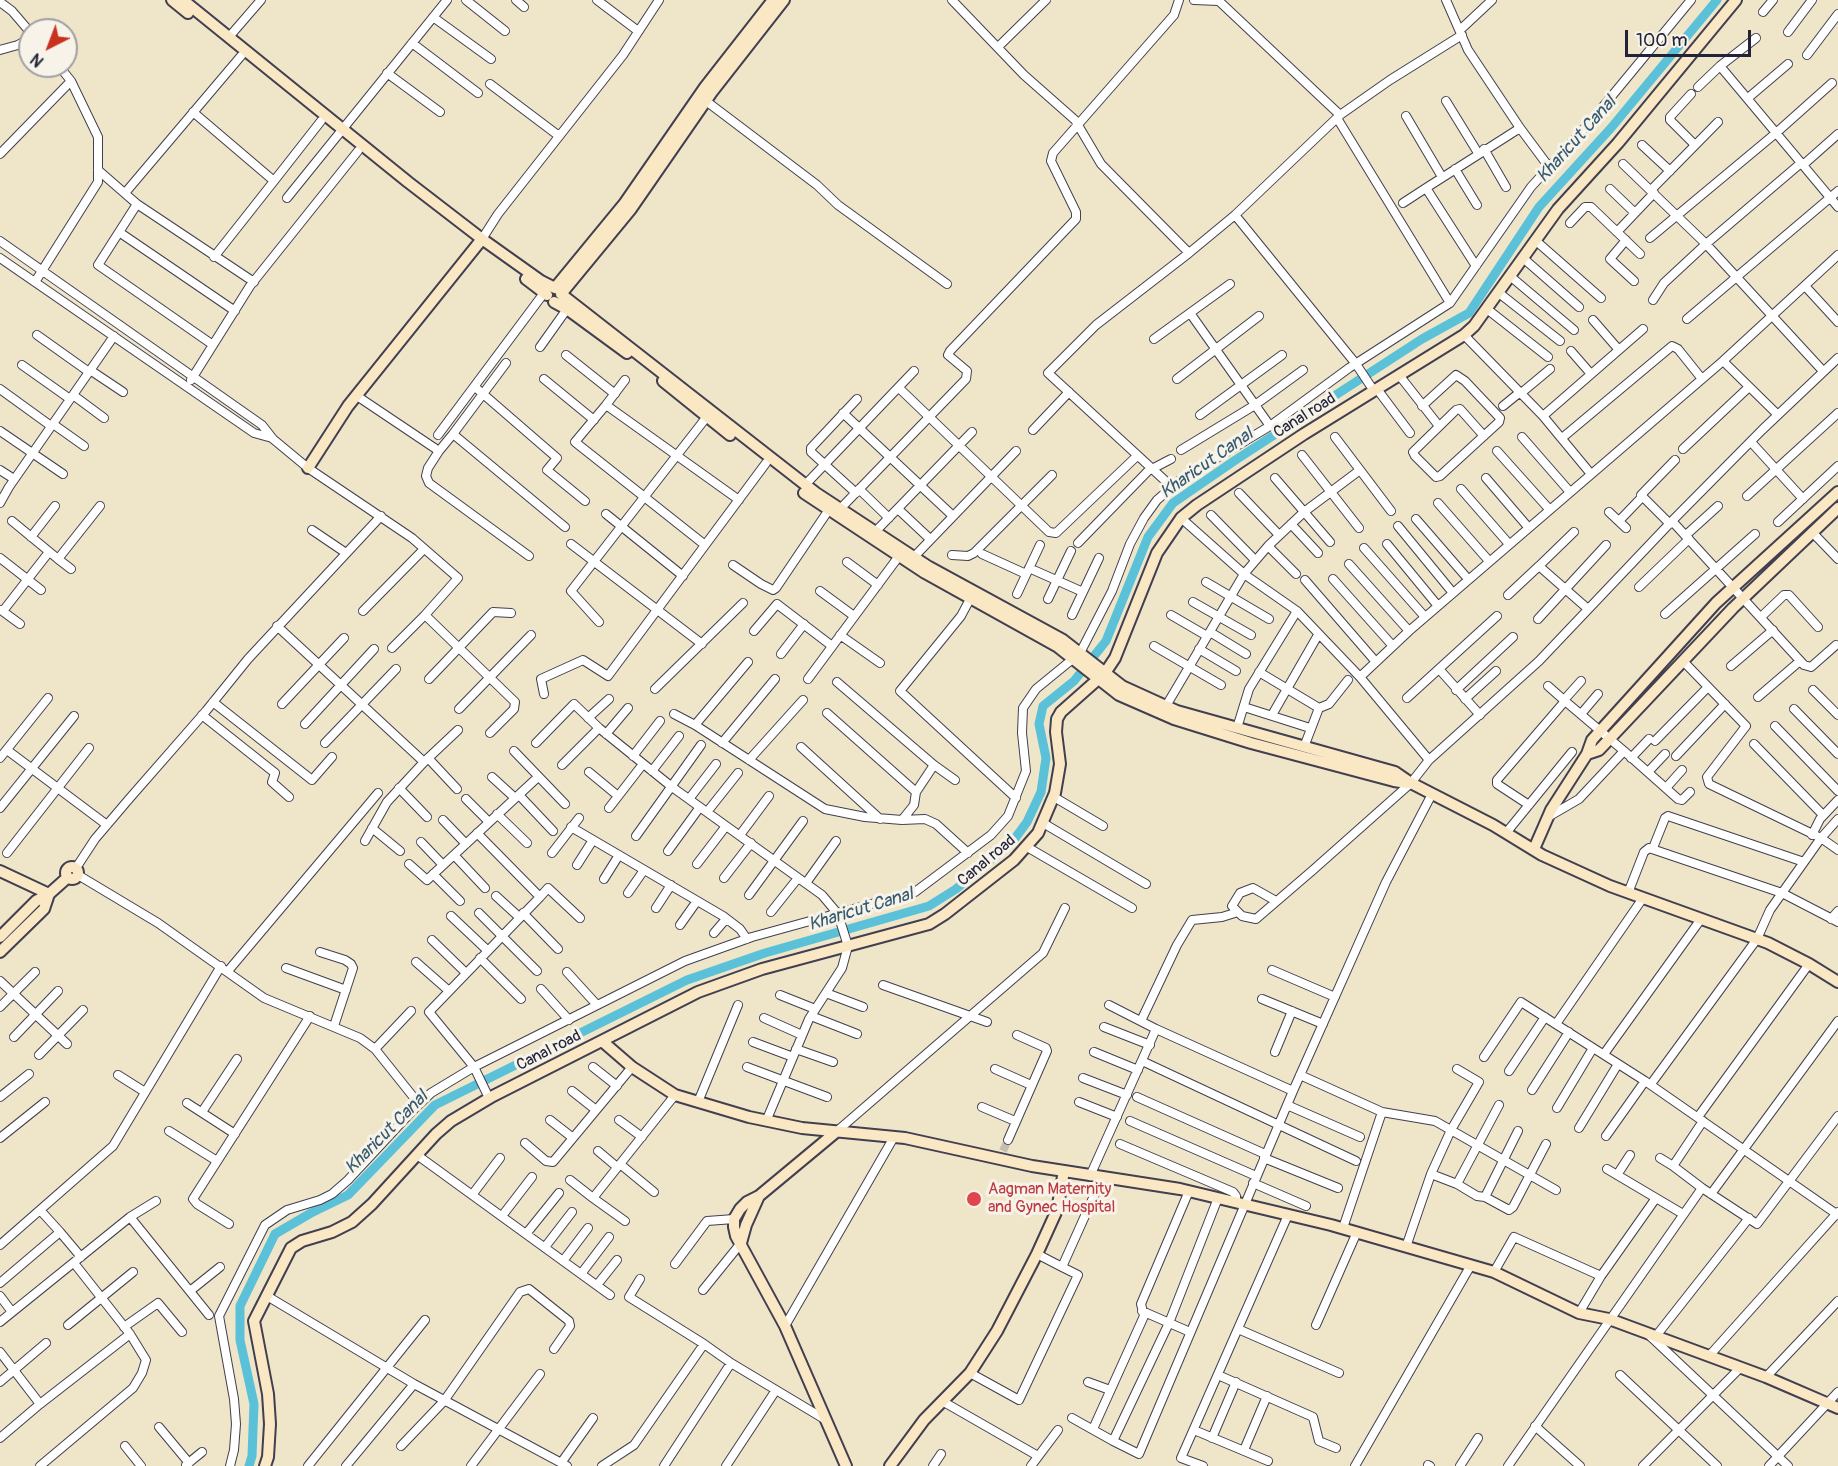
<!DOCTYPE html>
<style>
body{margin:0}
#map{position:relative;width:1838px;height:1466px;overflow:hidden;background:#efe6ca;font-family:Pangolin,sans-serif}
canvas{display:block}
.north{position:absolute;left:18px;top:18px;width:60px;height:60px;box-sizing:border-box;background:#f7f3e8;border:2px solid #a29fa3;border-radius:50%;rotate:222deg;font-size:16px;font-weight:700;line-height:24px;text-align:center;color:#22223b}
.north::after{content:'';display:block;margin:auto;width:21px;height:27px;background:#c8321e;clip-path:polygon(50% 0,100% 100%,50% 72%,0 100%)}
.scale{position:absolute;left:1625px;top:30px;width:126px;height:27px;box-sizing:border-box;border:3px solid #22223b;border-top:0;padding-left:8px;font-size:18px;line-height:21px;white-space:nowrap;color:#22223b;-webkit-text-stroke:4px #f7f3e8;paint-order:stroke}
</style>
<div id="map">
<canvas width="1838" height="1466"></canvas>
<div class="north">N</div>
<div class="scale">100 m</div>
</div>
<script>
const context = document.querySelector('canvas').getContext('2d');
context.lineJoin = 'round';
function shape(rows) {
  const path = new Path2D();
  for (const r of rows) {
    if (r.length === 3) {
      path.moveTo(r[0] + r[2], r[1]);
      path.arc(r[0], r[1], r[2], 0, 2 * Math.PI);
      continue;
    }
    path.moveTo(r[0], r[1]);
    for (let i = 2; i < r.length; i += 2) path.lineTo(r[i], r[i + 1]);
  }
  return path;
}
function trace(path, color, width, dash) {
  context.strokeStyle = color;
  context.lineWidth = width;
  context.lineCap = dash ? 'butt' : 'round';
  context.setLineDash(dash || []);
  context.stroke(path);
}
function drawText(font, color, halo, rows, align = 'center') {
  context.font = font + ' Pangolin,sans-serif';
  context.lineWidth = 6;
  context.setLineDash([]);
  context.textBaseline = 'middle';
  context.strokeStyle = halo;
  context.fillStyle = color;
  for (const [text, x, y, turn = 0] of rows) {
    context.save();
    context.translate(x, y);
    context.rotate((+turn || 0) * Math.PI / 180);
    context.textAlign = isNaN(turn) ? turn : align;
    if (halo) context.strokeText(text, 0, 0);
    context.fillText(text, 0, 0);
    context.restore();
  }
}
trace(shape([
 [249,1466,252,1456,254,1404,240,1340,240,1306,275,1234,311,1213,348,1195,435,1105,687,980,765,953,929,906,956,889,1013,841,1027,822,1041,792,1046,758,1039,724,1043,706,1074,681,1106,641,1148,537,1173,503,1234,461,1422,339,1469,313,1539,207,1611,128,1717,0]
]), '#5ac1d8', 9);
trace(shape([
 [1003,1151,1008,1140]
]), '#c6bfad', 8, [8, 4]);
const street = shape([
 [466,0,505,31],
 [516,0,524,7],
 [597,0,638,31],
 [952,0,1024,75,1075,120,1101,164,1189,253,1235,215,1340,115,1390,80,1462,35],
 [1194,0,1219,1,1340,115],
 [1446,0,1468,50,1520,128,1549,167],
 [0,2,12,11,30,32],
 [1763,12,1773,0],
 [433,17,491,59],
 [1460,30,1492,0],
 [1788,32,1812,0],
 [229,37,261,0],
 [412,43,478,93],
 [998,47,1046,0],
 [0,50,18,45,30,38],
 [1807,55,1838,14],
 [1720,66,1756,38],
 [387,73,440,112],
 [490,84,559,136],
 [1698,87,1720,66,1838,207],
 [1691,94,1670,117,1670,120,1695,145],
 [1748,98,1788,64],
 [706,101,817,185,838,205,947,284],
 [1446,101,1478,153],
 [193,112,274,181,321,121],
 [1406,116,1442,177],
 [1337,118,1450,303],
 [1642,145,1670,171],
 [1484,149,1506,187],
 [0,154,71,81],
 [1623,164,1706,244,1823,371],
 [1803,165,1838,134],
 [1455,169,1477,205],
 [98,170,137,204,98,265,213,345],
 [1610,189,1635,213],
 [1651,190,1718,122],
 [125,193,241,56],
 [287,198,447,0],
 [1403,203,1426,188],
 [137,204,254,282],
 [1235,215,1356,364,1374,391],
 [1570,223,1585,207,1591,207,1640,254],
 [119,232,235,311],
 [1617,232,1654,193],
 [1650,238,1776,133,1832,83],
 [482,239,498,214,623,55,659,0],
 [1535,240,1601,298],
 [1626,240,1610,259,1634,281],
 [0,241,262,425,273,439,308,468,412,538,458,578,425,615,515,702,514,709,490,733],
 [214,257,274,181],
 [0,258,254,433,272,438],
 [1523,258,1579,307],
 [1476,266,1426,188,1520,128],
 [1510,276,1574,330],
 [35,282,98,182,98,137,71,81,59,66],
 [1805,286,1838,322],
 [1499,293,1560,341],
 [1653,300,1664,283,1706,244,1801,163],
 [1487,309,1548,357],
 [1190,313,1270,426],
 [1687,319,1838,191],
 [1593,320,1619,350],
 [37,335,89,372],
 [1464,335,1543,416],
 [1154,339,1230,284],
 [540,347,567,309],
 [1571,351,1591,374],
 [566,355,615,394],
 [1723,361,1838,255],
 [22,365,70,399],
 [90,370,123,392],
 [1399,375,1439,426],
 [544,379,594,420],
 [1177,379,1259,316],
 [191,380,250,286,358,151],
 [625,380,606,405,739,500],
 [475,387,557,458,547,470,585,501],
 [899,388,1049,532,1056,533,1137,456],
 [0,389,51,426],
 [1377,389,1410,433],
 [1520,394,1550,369],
 [73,395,104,418],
 [357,396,439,451,453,434,565,527],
 [606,405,575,442,705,545],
 [1422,406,1456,375,1465,381,1500,418,1499,422,1440,476,1436,477,1415,456,1413,452,1456,410,1460,409,1484,436],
 [1503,406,1519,393],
 [843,413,953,516],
 [1200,415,1282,355],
 [53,424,84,446],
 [1033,430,1069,392],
 [0,431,63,474],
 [453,434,506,363],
 [438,435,544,293],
 [1522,437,1570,492],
 [1562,438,1672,346,1678,349,1702,379],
 [1751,442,1803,499],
 [1683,449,1749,387],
 [1181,450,1255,405,1303,370],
 [439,451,428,468,426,476,429,483,529,556],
 [1497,451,1549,509],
 [1302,455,1359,528],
 [0,470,14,479],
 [1360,470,1391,511],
 [1591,474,1543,416,1643,329],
 [1275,478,1330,542],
 [1486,478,1528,527],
 [805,485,914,371],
 [1172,487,1048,373,1096,325,1189,253],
 [859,489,889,518],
 [1461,489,1509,544],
 [856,493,811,452,811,448,857,399],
 [1239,493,1279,535],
 [1747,496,1838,413],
 [0,503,9,487,114,336],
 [1438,503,1489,561],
 [840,509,966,379,967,371,948,355,950,351,1076,219,1076,212,1051,161,1053,153,1174,15,1179,0],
 [898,509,930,539],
 [1609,512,1626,528],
 [606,514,683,576],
 [1211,515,1255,560],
 [1181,518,1244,574,1297,611,1360,677],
 [1416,519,1468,579],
 [12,521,58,559,100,506],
 [1619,521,1642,497],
 [1672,521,1804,665,1811,667,1836,645],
 [1778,522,1838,466],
 [1291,524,1318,553],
 [1670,524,1641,495,1675,460],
 [1398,526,1453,593],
 [312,530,346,553],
 [875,532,972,432],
 [1574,532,1539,566,1588,609],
 [1812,532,1838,559],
 [1686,535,1718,506],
 [31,537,55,506],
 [1078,543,1148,471,1171,459],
 [571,544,702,644],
 [1387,544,1438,606],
 [1268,546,1296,574],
 [1364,548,1425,617],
 [982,554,1026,574],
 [952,555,968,556,974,553,1052,475],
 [0,558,41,590],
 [58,559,71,569],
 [911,560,1016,451],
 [847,562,878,585],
 [1349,564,1409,631],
 [733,565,761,584,773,590,776,588,828,511],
 [1029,568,1083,592],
 [1333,579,1392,645],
 [1305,580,1376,662],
 [1206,582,1269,619],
 [1639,587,1689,539],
 [820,591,854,616],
 [1017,594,1040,545],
 [1508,595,1539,566],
 [970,599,961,616,900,691,1016,798],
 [1048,599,1071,551],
 [1193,602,1251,635],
 [1,610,20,624],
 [3,611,49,552],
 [363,611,424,549],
 [1665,614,1755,534],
 [1072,615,1099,558],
 [1171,615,1207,636],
 [1761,617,1784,595,1789,595,1818,627],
 [1538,619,1606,545],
 [599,622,571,591,709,414],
 [277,626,424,762],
 [754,631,777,604,832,646],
 [1210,632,1246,654],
 [840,635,880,663],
 [1154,646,1221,685],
 [392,648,425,615],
 [1199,649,1236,671],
 [781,654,804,624],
 [1683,661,1746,726,1707,777,1709,784,1821,838,1838,850],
 [1731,666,1773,630],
 [1439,669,1480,715],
 [1259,672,1319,708],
 [429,679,493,612,511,613],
 [808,679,902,552],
 [1548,686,1565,701],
 [655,689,743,603],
 [1456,690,1513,637],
 [1813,690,1838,715],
 [544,694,541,679,583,660,608,676,766,463],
 [1758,697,1800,661],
 [1407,698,1497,616],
 [1465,699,1496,671],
 [1564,700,1581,681],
 [213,702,312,780,332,757],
 [282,704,344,638],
 [1166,706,1244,574,1268,546,1304,512,1360,470,1335,437],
 [1244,707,1310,728],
 [459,709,531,635],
 [1794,709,1838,754],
 [827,713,916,792,934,765,837,682],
 [674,714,695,725,825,809,865,817,902,820,925,819,936,824,968,853],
 [1581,714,1598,694],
 [202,715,275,773,272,782,289,797],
 [1272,715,1318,635],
 [588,718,609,699],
 [305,724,374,649],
 [695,725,748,662],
 [1775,726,1838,791],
 [1237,728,1249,689,1297,611],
 [606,734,628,708],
 [1655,741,1708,687],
 [325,743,396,669],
 [536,743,574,704,599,728,672,787,822,895,838,914,848,946,842,968,809,1019,767,1119],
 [722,743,775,679],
 [1754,744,1823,815],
 [801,747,880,819],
 [1304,747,1319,708,1329,704,1348,680],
 [7,750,107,825],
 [514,751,565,804],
 [1624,751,1678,799,1682,800,1690,792],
 [633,756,660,721],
 [1676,756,1725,704],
 [0,758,48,698],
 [428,758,457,789],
 [1631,758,1649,739],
 [749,760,803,700],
 [1429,760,1360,677,1409,631,1723,361,1778,415],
 [562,765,599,728],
 [934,765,955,780],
 [652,771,679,736],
 [589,772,618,796],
 [1648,772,1665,754],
 [492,777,515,798],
 [399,788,427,817],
 [1666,788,1682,770],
 [519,795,553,831],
 [1054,797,1103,826],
 [466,799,489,822],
 [689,799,716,764],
 [1529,805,1497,784,1497,780,1565,701,1624,751,1579,799,1548,817],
 [0,808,74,716],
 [609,808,643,764],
 [707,812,738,773],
 [497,814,527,843],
 [443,820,466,844],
 [902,820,914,805,916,792],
 [1043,823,1146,884],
 [571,827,723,916,740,929,747,939],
 [372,828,400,851],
 [477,833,540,897,429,1012,474,1067,489,1098],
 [1506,833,1572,752],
 [740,835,769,796],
 [1812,835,1820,819,1838,800],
 [636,836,701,745],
 [365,841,387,802,424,762,458,730],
 [421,842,443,865],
 [1027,847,1132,908],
 [1653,848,1665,818,1668,816,1804,862],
 [668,851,700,807],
 [7,853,89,748],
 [552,853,579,818],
 [454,855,485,888],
 [409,864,427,880,538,777],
 [697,864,726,826],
 [577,865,593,840],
 [76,868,95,839,129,799,206,711,248,659,381,516],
 [433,874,460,901],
 [78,875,158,923,264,998,360,1038,375,1049,419,1104],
 [724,878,751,843],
 [604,879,619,855],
 [806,883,836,841],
 [628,893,644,870],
 [1628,893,1644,852,1649,848,1782,893,1838,922],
 [749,895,803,821],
 [496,896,519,917],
 [540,897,548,888,580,918],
 [1276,901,1253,888,1240,893,1232,906,1242,916,1256,919,1313,870,1411,783,1429,760,1539,661,1672,521,1762,430,1838,358],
 [656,908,671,885],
 [771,912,798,878],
 [479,913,537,971],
 [523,913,558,949],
 [451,916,487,950],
 [1831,919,1838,911],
 [680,925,697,901],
 [714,933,726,919],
 [432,940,466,973],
 [320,952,345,960,351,964,353,968,334,1026],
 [480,958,521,999],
 [416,962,449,991],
 [286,968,346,990],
 [1272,970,1335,997],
 [228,971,378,793],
 [567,972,597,1005],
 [0,981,67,1044],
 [883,985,987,1022],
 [541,989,569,1020],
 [826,993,863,1007],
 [780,995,815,1009],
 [1262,999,1323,1024],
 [1109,1005,1156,1029,1293,1091],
 [0,1007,35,972],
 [811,1016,857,1034],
 [764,1018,802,1035],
 [1141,1021,1177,945,1192,920,1222,917,1238,912],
 [1556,1024,1643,898],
 [1104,1027,1150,1045],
 [14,1037,58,991],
 [753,1042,793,1057],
 [375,1049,411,1011],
 [796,1049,833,1062],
 [1094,1052,1138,1070],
 [1275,1052,1292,1011],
 [1604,1054,1701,919],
 [39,1055,83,1010],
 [1484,1057,1521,1002,1645,1081,1838,1215],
 [1142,1061,1356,1161],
 [593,1067,617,1086],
 [747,1067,827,1097],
 [995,1069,1031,1085],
 [1509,1071,1545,1017],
 [118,1075,145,1092],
 [1300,1075,1382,1112,1435,1121,1556,1190],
 [1083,1078,1127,1095],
 [1651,1084,1757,939,1770,910,1821,838,1838,819],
 [1532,1090,1569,1032],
 [572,1091,596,1110],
 [0,1097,29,1074],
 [1137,1097,1265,1154],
 [698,1102,738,1005],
 [1079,1102,1117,1117],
 [187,1103,235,1134],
 [1287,1105,1360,1137],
 [1499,1105,1457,1184,1477,1196,1485,1197,1509,1210,1513,1207,1546,1144],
 [982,1107,1015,1121],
 [1557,1108,1593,1048],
 [202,1112,237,1059],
 [1698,1117,1809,964],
 [550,1120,573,1138],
 [619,1120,642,1137],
 [1130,1121,1256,1176],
 [1579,1128,1618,1064],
 [169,1131,217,1161],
 [836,1132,1043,953,1065,908],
 [1606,1136,1645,1081],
 [0,1138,45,1102],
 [1008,1140,1047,1051,1046,1048,1017,1035],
 [525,1143,546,1161,553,1162,632,1067],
 [1120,1144,1233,1192,1236,1196,1236,1202],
 [598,1151,617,1167],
 [417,1155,610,1295],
 [1264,1158,1338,1188],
 [1660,1158,1673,1166],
 [620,1164,654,1192],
 [1607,1169,1683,1214],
 [1431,1174,1457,1184],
 [1617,1175,1630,1155],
 [1090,1176,1156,1029],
 [570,1180,593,1198],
 [1253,1183,1306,1206],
 [1702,1188,1673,1166,1703,1121],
 [1711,1194,1838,1021],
 [472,1195,500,1158],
 [1485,1197,1518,1131],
 [1218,1198,1169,1323,1113,1441,1139,1454,1293,1091,1386,882,1432,794],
 [40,1210,60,1232],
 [502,1216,532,1177],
 [130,1217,209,1315],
 [625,1221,593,1198,675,1095],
 [229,1224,197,1204,193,1199,310,1016],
 [1343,1228,1382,1112],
 [526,1234,559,1193],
 [0,1245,113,1146,221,966],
 [545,1247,572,1212],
 [1406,1247,1431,1174,1451,1130,1479,1082,1457,1069],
 [1037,1254,1062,1267,1102,1178],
 [563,1261,588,1228],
 [675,1264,707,1221,734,1219],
 [1494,1272,1514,1237,1601,1276],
 [581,1274,609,1237],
 [640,1279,629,1297,704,1344],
 [0,1283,60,1232,81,1257],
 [597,1285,617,1260],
 [703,1290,741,1243],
 [190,1291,220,1267],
 [0,1296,12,1312],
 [267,1296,414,1384,567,1466],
 [1142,1311,1190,1332],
 [1579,1313,1601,1276,1656,1198],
 [0,1322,130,1217,156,1201],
 [68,1325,133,1272],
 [1316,1325,1357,1232],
 [785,1326,894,1137],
 [124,1327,158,1303,182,1332],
 [1238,1329,1339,1373],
 [1649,1335,1788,1466],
 [1656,1336,1749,1218],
 [0,1352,40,1404,0,1438],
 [1709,1356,1838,1212],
 [970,1373,1019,1400,1078,1275,1062,1267],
 [1218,1375,1313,1417,1319,1441,1336,1448],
 [1620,1375,1717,1466],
 [1766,1377,1838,1301],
 [0,1382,46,1343],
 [1088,1382,1110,1390],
 [942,1401,1038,1456],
 [40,1404,130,1334,74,1263],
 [1072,1418,1113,1441],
 [1535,1426,1580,1466],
 [159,1427,189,1463],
 [1093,1429,1144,1316,1141,1304,1189,1191],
 [1194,1430,1268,1461],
 [1212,1438,1236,1382],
 [125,1446,141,1466],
 [401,1446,444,1401,520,1292,529,1289,569,1321,570,1326,554,1349],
 [1244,1450,1267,1396],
 [561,1463,593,1418],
 [186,1465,202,1452],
 [1428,1465,1430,1466],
 [40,1466,133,1388,142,1373,146,1360,130,1334],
 [230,1466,234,1450,236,1424,234,1399,219,1316,265,1225,287,1210,320,1200,332,1194,348,1180,413,1110,431,1093,474,1067,685,961,752,937,915,892,991,835,1008,816,1026,771,1022,733,1023,708,1036,689,1080,653,1112,591,1130,544,1144,518,1157,500,1180,480,1270,426,1349,368,1450,303,1531,187,1592,120,1691,0],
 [308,1466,425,1320],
 [346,1466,414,1384],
 [471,1466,540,1374],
 [602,1466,634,1445,704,1344,731,1363,826,1420],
 [664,1466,731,1363],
 [726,1466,776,1390],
 [933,1466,941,1454],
 [1031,1466,1058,1430],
 [1203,1466,1181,1458,1288,1215],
 [1355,1466,1471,1265],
 [1460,1466,1478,1438],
 [1508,1466,1702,1188,1757,1224,1838,1116],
 [1643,1466,1740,1368],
 [1769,1466,1838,1392]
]);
const secondary = shape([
 [172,0,188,13],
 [183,0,408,182,482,239,541,281,555,288,624,204,705,87,773,0],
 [784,0,712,92,631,209,561,294,816,493,929,567,1063,640,1122,686,1177,711,1395,772,1411,783,1493,825,1542,855,1610,886,1768,943,1809,964,1838,982],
 [526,279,547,295],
 [554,302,567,309,627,353],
 [663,381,730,435],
 [308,468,348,406,482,239],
 [804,493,925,573,1058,647,1119,695,1174,719,1251,743,1394,781,1407,783],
 [1587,754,1599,750,1733,608,1838,508],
 [1534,849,1551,810,1587,754,1592,740,1716,603,1838,492],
 [72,873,6],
 [0,871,49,894],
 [0,937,36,901,49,894,68,877],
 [0,952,44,909,49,894],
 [602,1041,632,1067,675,1095,749,1117,802,1128,905,1138,1032,1166,1180,1189,1331,1225,1494,1272,1579,1313,1609,1319,1766,1377,1838,1408],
 [836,1132,759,1196,747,1202,740,1209,734,1219,734,1227,736,1236,785,1326,846,1466],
 [741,1243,746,1225,759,1196],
 [265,1466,268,1457,270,1424,268,1394,254,1321,291,1248,302,1241,332,1232,352,1222,372,1204,436,1134,451,1121,493,1096,698,992,762,969,929,924,945,914,1014,860,1038,833,1055,793,1060,764,1056,732,1057,719,1061,712,1105,673,1115,658,1157,553,1181,518,1197,505,1304,434,1464,335,1474,326,1558,209,1618,143,1736,0],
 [890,1466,924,1420,970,1373,997,1331,1037,1254,1057,1210,1064,1171]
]);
trace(street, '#413f50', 10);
trace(secondary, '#413f50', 14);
trace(street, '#fff', 8);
trace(secondary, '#fae7c3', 10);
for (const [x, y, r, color] of [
 [974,1199,8,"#e0444e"]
]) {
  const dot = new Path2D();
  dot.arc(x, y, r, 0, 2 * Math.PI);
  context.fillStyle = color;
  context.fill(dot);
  trace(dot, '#f7f3e8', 2);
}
drawText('16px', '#22223b', '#f7f3e8', [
 ["Canal road",1305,416,-32],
 ["Canal road",987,861,-40],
 ["Canal road",549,1051,-27]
]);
drawText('16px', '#be3a42', '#f7f3e8', [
 ["Aagman Maternity",988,1190],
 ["and Gynec Hospital",988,1208]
], 'left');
drawText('italic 18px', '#365a72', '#f7f3e8', [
 ["Kharicut Canal",1577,140,-48],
 ["Kharicut Canal",1207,464,-35],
 ["Kharicut Canal",861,910,-17],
 ["Kharicut Canal",387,1133,-45]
]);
</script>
